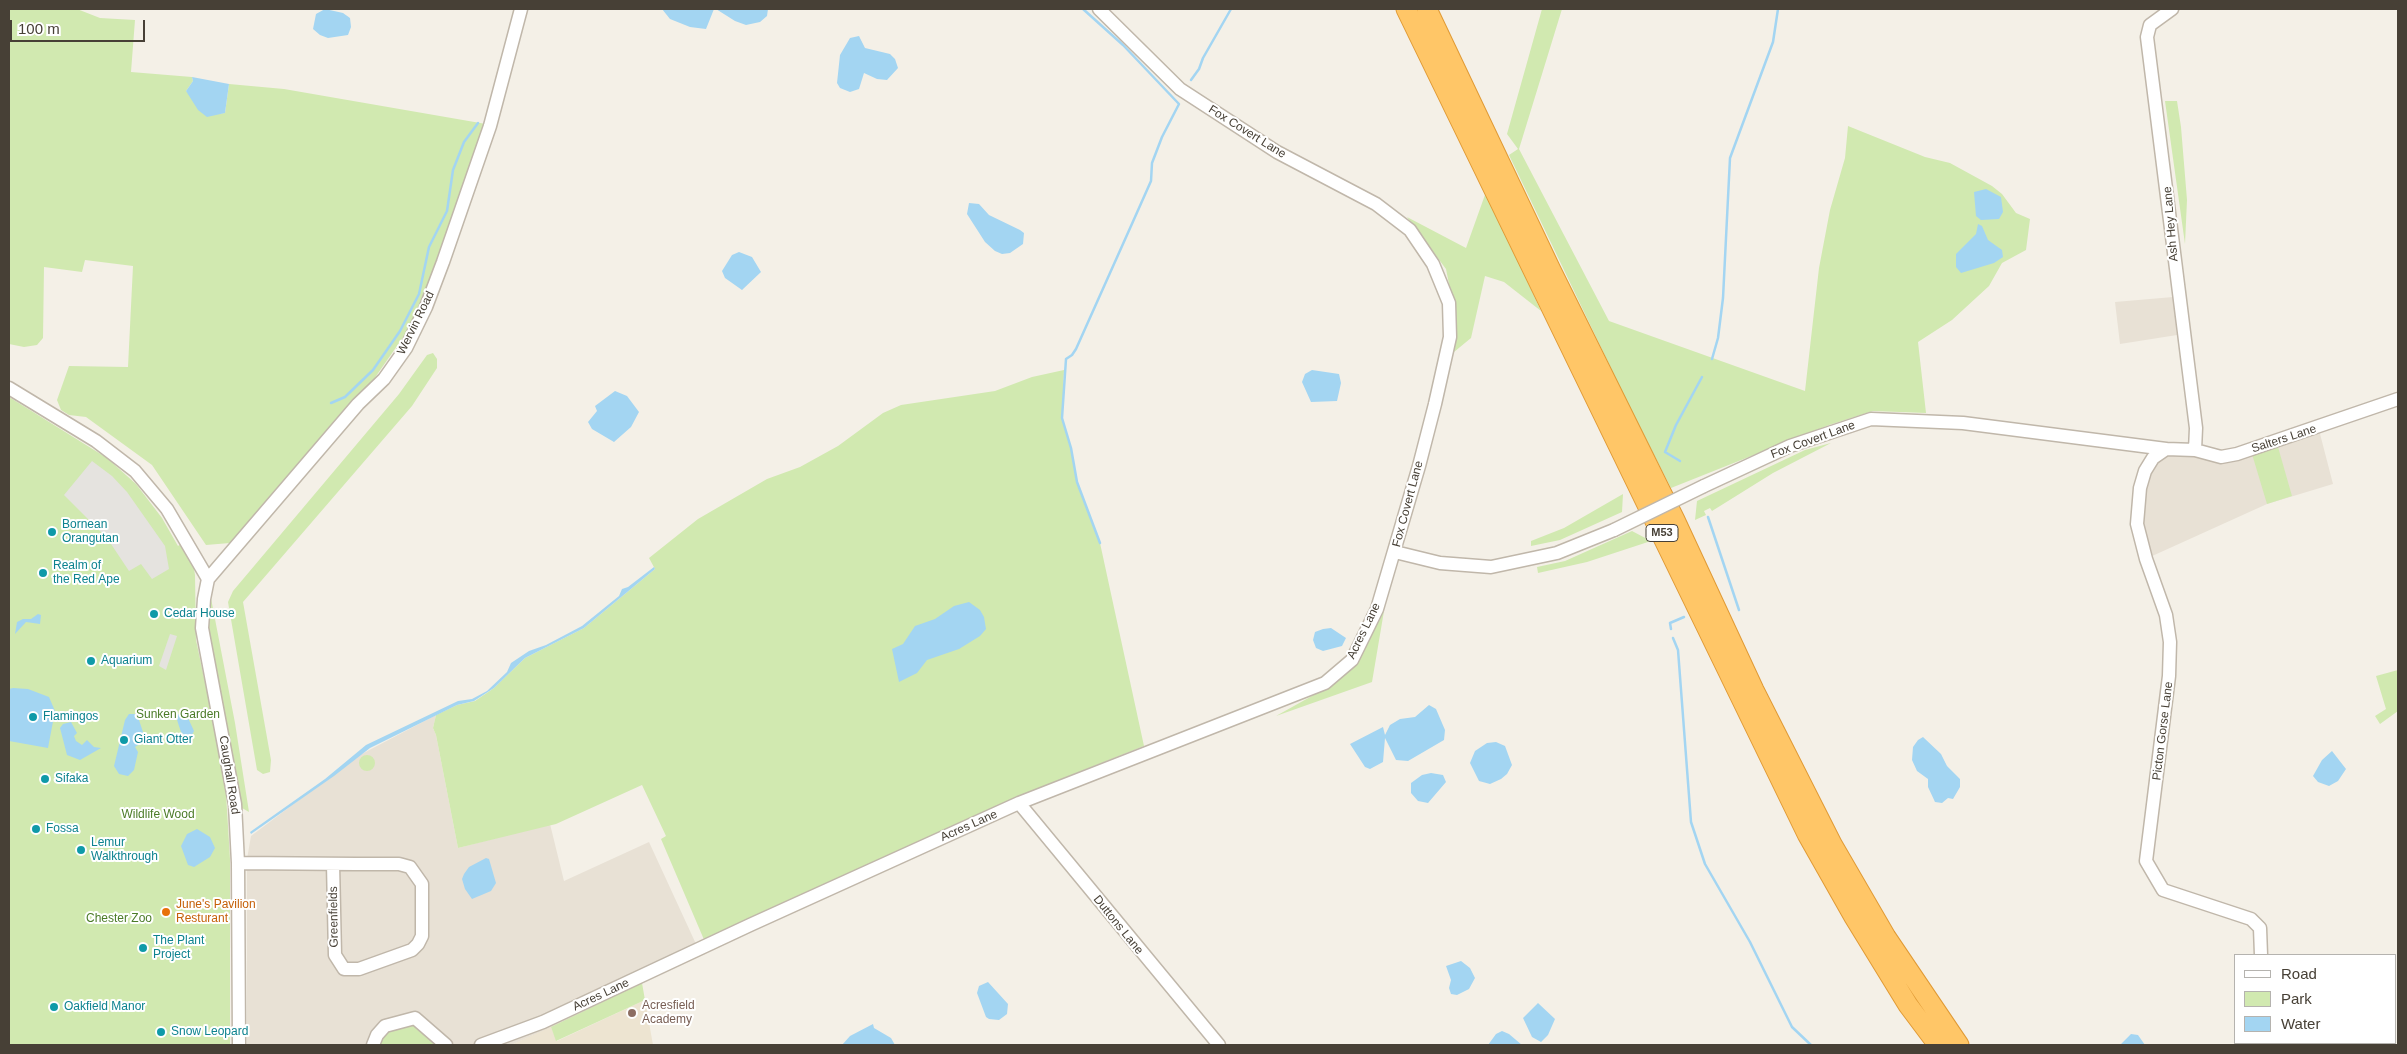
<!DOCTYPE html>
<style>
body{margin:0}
#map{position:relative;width:2407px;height:1054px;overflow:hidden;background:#f4f0e7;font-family:Helvetica,sans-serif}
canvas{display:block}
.frame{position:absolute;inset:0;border:10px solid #474036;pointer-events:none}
.legend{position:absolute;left:2234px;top:954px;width:162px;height:90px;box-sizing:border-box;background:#fff;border:1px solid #b5b3af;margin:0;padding:6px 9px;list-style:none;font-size:15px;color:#474036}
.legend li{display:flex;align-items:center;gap:10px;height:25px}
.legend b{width:25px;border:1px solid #b5b3af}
.scale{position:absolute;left:10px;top:20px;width:135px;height:22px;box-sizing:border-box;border:2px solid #474036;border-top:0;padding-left:6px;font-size:15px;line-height:18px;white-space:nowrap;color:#474036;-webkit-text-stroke:4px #fff;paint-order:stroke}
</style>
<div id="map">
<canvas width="2407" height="1054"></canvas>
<div class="frame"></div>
<ul class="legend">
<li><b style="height:6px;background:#fff"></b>Road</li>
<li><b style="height:14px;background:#d1e9b0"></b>Park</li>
<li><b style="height:14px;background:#a3d5f2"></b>Water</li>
</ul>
<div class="scale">100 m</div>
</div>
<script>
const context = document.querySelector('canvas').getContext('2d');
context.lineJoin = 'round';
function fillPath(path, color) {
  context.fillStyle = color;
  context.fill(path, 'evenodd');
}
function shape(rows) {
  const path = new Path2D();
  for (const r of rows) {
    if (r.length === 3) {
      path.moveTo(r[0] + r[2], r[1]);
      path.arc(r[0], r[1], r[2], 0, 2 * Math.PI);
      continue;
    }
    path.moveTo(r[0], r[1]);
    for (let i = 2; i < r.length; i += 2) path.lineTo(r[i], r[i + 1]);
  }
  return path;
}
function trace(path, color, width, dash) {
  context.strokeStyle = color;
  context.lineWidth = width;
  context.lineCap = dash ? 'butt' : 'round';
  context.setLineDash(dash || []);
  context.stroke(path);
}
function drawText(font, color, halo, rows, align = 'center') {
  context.font = font + ' Helvetica,sans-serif';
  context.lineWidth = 4;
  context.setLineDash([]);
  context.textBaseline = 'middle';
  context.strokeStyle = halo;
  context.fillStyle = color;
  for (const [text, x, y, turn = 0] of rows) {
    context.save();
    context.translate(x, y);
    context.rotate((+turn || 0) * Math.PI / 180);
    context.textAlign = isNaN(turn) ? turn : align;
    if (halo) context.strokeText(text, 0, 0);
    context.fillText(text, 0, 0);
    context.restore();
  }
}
fillPath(shape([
 [2173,297,2177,335,2120,344,2115,302],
 [2319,430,2333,484,2267,504,2150,557,2140,525,2142,490,2154,460,2167,454,2192,453,2220,463],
 [436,715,433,728,436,735,458,848,550,824,564,881,649,842,696,944,641,970,642,983,574,1018,511,1045,247,1045,247,859,251,836,356,757]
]), '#e8e1d5');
fillPath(shape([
 [645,1000,653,1045,511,1045,551,1027,557,1041]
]), '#ede4d1');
fillPath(shape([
 [9,9,77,9,100,18,135,20,131,72,192,77,193,81,186,91,215,114,225,113,229,84,284,89,486,124,427,303,360,399,230,543,206,545,152,465,86,417,69,415,61,410,57,400,69,366,128,367,133,266,85,260,82,272,44,267,43,338,37,345,24,347,9,344],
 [1542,9,1562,9,1519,149,1609,321,1805,391,1819,268,1830,210,1845,158,1848,126,1925,157,1950,163,1992,186,2002,194,2016,213,2030,219,2026,250,2002,263,1989,286,1952,320,1918,342,1926,413,1873,411,1829,425,1671,488,1629,406,1509,155,1518,149,1507,134],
 [2165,101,2177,101,2181,127,2187,200,2185,244],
 [1486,192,1541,311,1504,282,1485,276,1471,338,1454,352,1454,309,1446,269,1407,217,1466,248],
 [433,353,437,359,437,368,412,406,243,602,271,760,270,772,263,774,257,770,228,602,233,591,399,394,427,355],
 [1064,370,1062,418,1071,448,1077,482,1100,543,1144,746,1016,797,705,942,661,839,666,836,642,785,556,824,458,848,436,735,433,728,436,715,457,705,475,701,494,688,525,658,584,628,655,569,649,558,698,519,767,479,800,467,838,446,883,413,901,405,995,391,1032,377],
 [9,397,107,458,136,484,162,518,178,546,181,544,193,562,195,575,196,640,225,777,230,859,230,1045,9,1045],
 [1831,443,1773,473,1712,511,1710,508,1704,511,1706,515,1695,520,1697,501,1805,450],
 [2278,447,2292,496,2267,504,2252,454],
 [1623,494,1622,512,1560,540,1531,546,1531,541,1564,528],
 [1632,531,1651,541,1587,562,1538,573,1537,567,1565,561],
 [210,593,235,723,249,812,242,808,217,679,208,626],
 [1384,611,1372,682,1276,716,1337,682,1359,659],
 [2398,670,2398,711,2380,724,2375,716,2386,709,2376,676],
 [367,763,8],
 [642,983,645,1000,556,1041,551,1027],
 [411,1023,416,1025,439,1045,376,1045,383,1033]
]), '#d1e9b0');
fillPath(shape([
 [92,461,112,476,127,492,165,546,169,569,152,579,141,564,129,571,107,538,64,495],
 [170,634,177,636,166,670,159,666]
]), '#e5e3df');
fillPath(shape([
 [325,9,343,13,350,18,351,27,348,35,328,38,320,35,313,29,316,14],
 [662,9,714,9,706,29,690,27,670,19],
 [716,9,768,9,767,16,760,22,746,25,735,21],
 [859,36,865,48,890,54,895,59,898,68,887,80,877,79,864,73,859,89,850,92,840,88,837,83,840,55,850,38],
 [192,77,229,84,225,113,207,117,198,110,186,91,193,81],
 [1986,189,2001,197,2003,212,1999,219,1981,220,1976,216,1974,192],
 [969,203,979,204,989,215,1020,230,1024,233,1023,244,1010,253,1002,254,995,251,985,242,967,214],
 [1978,224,1982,226,1988,240,2002,250,2003,257,1994,263,1961,273,1956,267,1956,254,1976,234],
 [739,252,752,257,761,272,742,290,725,278,722,271,732,255],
 [1312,370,1339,374,1341,383,1337,401,1311,402,1302,382,1305,374],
 [615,391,627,396,639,412,631,427,614,442,592,429,588,422,597,411,595,406],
 [654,567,655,569,584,628,525,658,494,688,474,701,457,705,370,748,334,776,251,834,250,832,325,779,366,745,458,701,472,699,487,691,507,672,511,663,529,651,546,645,582,626,619,596,622,589,628,587],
 [969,602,980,610,984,617,986,629,980,636,959,649,927,660,917,673,899,682,892,649,903,644,915,626,935,619,954,606],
 [38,614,41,615,40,624,26,622,15,634,17,622,23,619,31,619],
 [1331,628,1346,638,1342,646,1323,651,1316,648,1313,640,1315,632,1323,629],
 [13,688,28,689,49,697,55,711,48,748,9,741,9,689],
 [1429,705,1436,709,1445,730,1444,740,1408,761,1396,760,1385,738,1383,762,1370,769,1365,767,1350,744,1383,727,1385,735,1390,725,1400,719,1415,717],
 [184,710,190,713,188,718,194,731,192,735,185,736,181,732,178,723,176,716],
 [129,714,137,714,143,732,141,743,135,747,138,752,134,770,128,776,119,774,114,766,125,720],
 [71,722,77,733,74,736,76,741,82,745,87,740,94,747,101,748,80,760,67,755,60,728,63,724],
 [1923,737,1941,754,1947,766,1960,779,1960,787,1953,799,1948,798,1942,803,1935,802,1928,787,1928,779,1917,771,1912,760,1913,747,1918,740],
 [1496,742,1505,746,1512,765,1507,774,1501,779,1490,784,1479,781,1470,763,1475,751,1487,743],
 [2332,751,2346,769,2338,781,2329,786,2318,782,2313,776,2322,760],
 [1431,773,1443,775,1446,782,1428,803,1418,801,1411,793,1411,783,1422,775],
 [197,829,210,837,215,848,210,857,194,867,188,865,181,846,187,834],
 [486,858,489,859,496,883,491,891,472,899,465,889,462,879,464,874,469,867],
 [1461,961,1470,968,1475,978,1469,989,1457,995,1451,994,1449,988,1451,980,1446,966],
 [988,982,1008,1004,1007,1014,999,1020,989,1019,986,1017,977,993,979,986],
 [1538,1003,1555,1019,1548,1035,1541,1042,1532,1037,1523,1018],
 [873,1024,874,1028,891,1038,895,1045,842,1045,850,1036],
 [1502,1031,1509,1034,1522,1045,1488,1045,1496,1034],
 [2131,1034,2138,1035,2145,1045,2120,1045]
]), '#a3d5f2');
trace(shape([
 [1083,9,1123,45,1179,104,1162,137,1152,163,1151,181,1131,226,1076,349,1072,355,1066,359,1062,418,1071,448,1077,482,1100,543],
 [1191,80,1199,69,1203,58,1231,9],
 [1712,359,1718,338,1723,298,1730,158,1773,42,1778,9],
 [331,403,345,397,373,370,400,331,419,294,429,247,447,211,453,170,464,142,478,123],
 [1680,461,1665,452,1676,425,1702,377],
 [1708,517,1739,610],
 [1671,629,1670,623,1684,617],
 [1673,638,1678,650,1691,822,1705,864,1750,942,1792,1027,1811,1045]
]), '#a3d5f2', 2.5);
const minor = shape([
 [2172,9,2150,25,2147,37,2196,428,2195,450],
 [9,388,96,441,135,471,167,509,208,579,204,599,202,628,235,804,238,863,239,1045],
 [2166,449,2153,458,2145,471,2140,488,2137,524,2146,559,2166,615,2170,642,2169,676,2146,861,2163,890,2251,919,2260,928,2261,955],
 [1704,486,1790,446,1871,419,1963,423,2166,449,2195,450,2221,457,2237,454,2398,399],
 [1395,552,1440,563,1491,567,1557,553,1614,530],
 [208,579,358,404,384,379,406,348,426,307,443,262,490,126,521,9],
 [1019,803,1219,1045],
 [238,863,356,864,399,864,410,867,422,884,422,936,418,944,412,950,359,969,344,969,335,955,333,864],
 [373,1045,377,1035,385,1026,415,1018,446,1045],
 [481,1045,543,1022,750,925,1019,803,1325,683,1352,660,1377,609,1419,466,1435,404,1450,337,1449,303,1433,264,1410,230,1376,204,1277,152,1180,89,1099,9],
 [2262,1045,2262,1043]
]);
const highway = shape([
 [1406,9,1807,834,1854,917,1908,1005,1938,1045],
 [1427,9,1551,270,1675,520,1754,690,1832,844,1886,937,1959,1045]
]);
trace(minor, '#c0b7aa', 15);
trace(highway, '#e09a35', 21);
trace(minor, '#fff', 12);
trace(highway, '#ffc667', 19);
const minorBridge = shape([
 [1614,530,1704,486]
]);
trace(minorBridge, '#c0b7aa', 15, []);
trace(minorBridge, '#fff', 12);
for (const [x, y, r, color] of [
 [52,532,5,"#0f9aa8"],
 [43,573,5,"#0f9aa8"],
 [154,614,5,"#0f9aa8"],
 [91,661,5,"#0f9aa8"],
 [33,717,5,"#0f9aa8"],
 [124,740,5,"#0f9aa8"],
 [45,779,5,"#0f9aa8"],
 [36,829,5,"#0f9aa8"],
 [81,850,5,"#0f9aa8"],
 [166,912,5,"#e8710a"],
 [143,948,5,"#0f9aa8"],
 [54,1007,5,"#0f9aa8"],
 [632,1013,5,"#8d6e63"],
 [161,1032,5,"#0f9aa8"]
]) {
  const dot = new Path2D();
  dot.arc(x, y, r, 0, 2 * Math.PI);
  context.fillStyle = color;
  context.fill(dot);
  trace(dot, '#fff', 2);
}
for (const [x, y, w] of [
 [1662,533,32]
]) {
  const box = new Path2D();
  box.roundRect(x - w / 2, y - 8.5, w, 17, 4);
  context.fillStyle = '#fff';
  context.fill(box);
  trace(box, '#474036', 1);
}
drawText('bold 11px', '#474036', null, [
 ["M53",1662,533]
]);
drawText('12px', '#474036', '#fff', [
 ["Fox Covert Lane",1247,132,32],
 ["Ash Hey Lane",2171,224,-95],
 ["Wervin Road",416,323,-64],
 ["Salters Lane",2284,439,-18],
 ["Fox Covert Lane",1813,440,-20],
 ["Fox Covert Lane",1408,504,-75],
 ["Acres Lane",1364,631,-64],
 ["Picton Gorse Lane",2163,731,-83],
 ["Caughall Road",229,775,81],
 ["Acres Lane",969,826,-24],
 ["Greenfields",334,917,-91],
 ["Duttons Lane",1118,925,51],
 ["Acres Lane",601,995,-25]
]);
drawText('12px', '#0d838f', '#fff', [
 ["Bornean",62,525],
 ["Orangutan",62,539],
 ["Realm of",53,566],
 ["the Red Ape",53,580],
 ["Cedar House",164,614],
 ["Aquarium",101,661],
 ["Flamingos",43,717],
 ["Giant Otter",134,740],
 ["Sifaka",55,779],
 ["Fossa",46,829],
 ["Lemur",91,843],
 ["Walkthrough",91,857],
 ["The Plant",153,941],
 ["Project",153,955],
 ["Oakfield Manor",64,1007],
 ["Snow Leopard",171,1032]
], 'left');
drawText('12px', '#4b7b28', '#fff', [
 ["Sunken Garden",178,715],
 ["Wildlife Wood",158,815],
 ["Chester Zoo",119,919]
]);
drawText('12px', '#c56008', '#fff', [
 ["June's Pavilion",176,905],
 ["Resturant",176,919]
], 'left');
drawText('12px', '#785e54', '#fff', [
 ["Acresfield",642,1006],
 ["Academy",642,1020]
], 'left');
</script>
